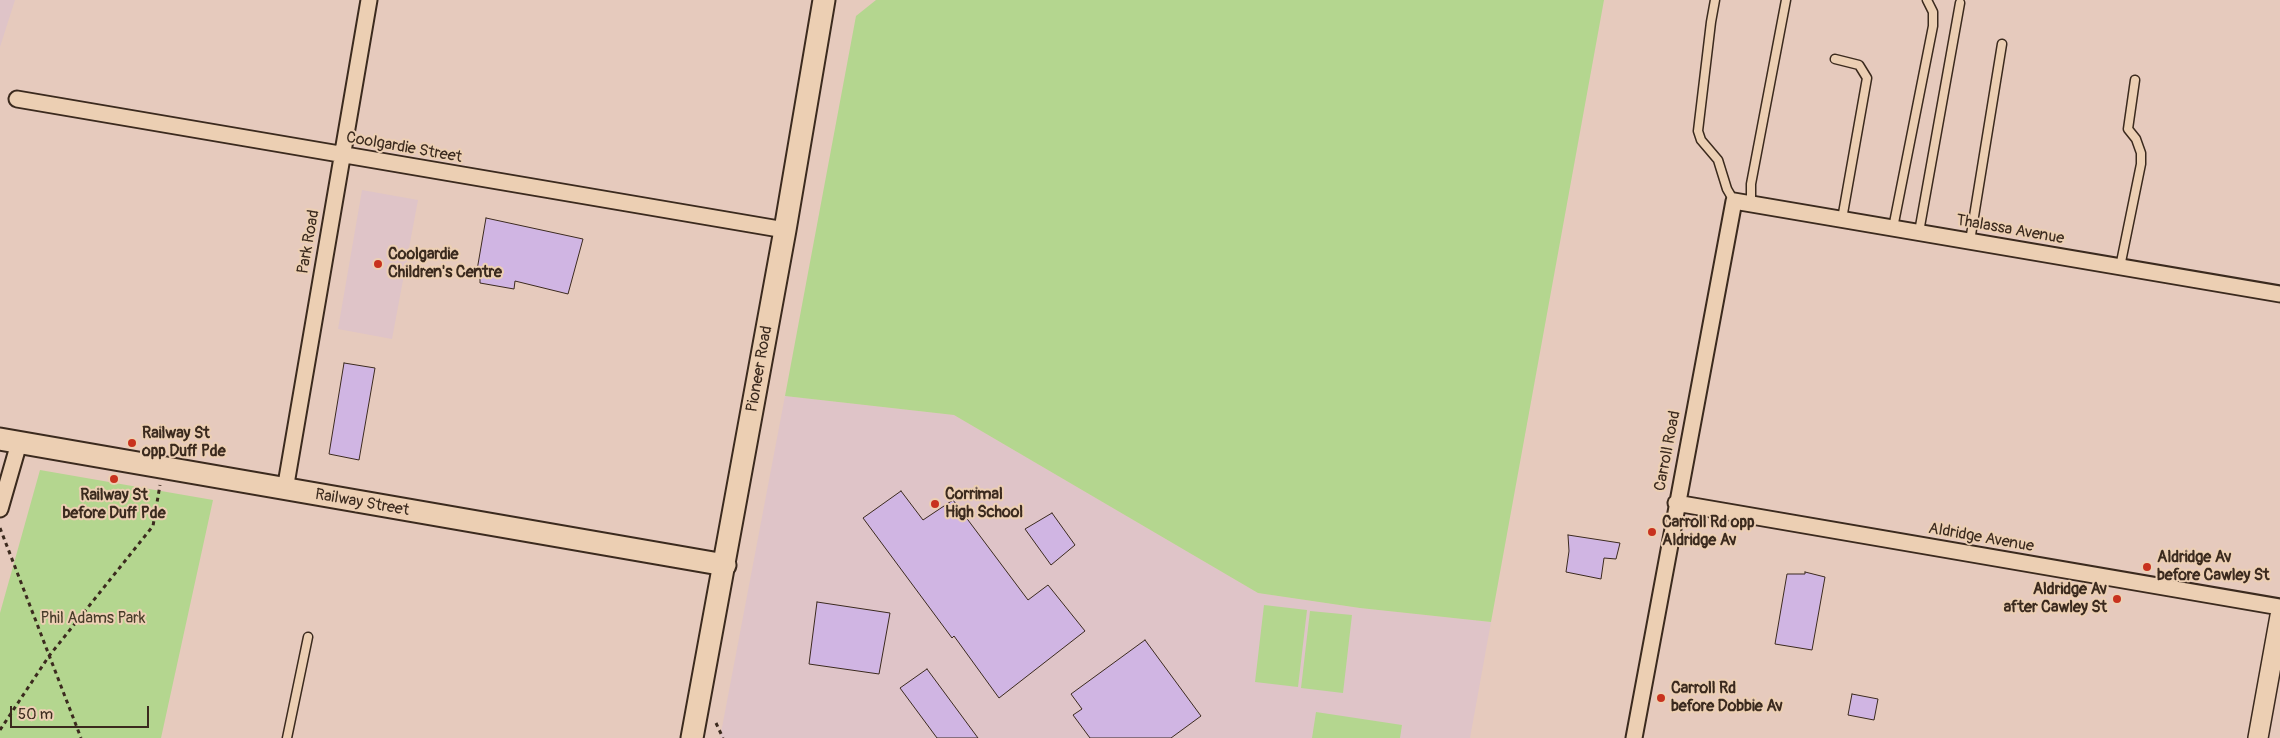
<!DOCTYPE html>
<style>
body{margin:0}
#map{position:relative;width:2280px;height:738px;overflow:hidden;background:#e6cabd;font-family:Pangolin,sans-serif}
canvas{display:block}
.scale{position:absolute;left:10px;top:706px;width:139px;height:22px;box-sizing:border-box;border:2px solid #3b2a1e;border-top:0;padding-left:6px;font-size:15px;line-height:18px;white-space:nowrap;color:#3b2a1e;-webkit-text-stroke:4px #eccfb3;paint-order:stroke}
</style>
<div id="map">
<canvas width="2280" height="738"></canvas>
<div class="scale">50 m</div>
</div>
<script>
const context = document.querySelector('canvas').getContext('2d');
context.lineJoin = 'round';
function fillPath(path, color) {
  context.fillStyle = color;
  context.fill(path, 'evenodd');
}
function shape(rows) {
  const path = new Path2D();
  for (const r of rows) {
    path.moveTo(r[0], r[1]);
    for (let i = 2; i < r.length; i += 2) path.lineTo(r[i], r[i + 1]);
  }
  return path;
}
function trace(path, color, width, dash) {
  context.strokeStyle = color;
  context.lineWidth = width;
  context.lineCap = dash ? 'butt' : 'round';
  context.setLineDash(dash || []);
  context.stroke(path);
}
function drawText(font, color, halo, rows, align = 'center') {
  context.font = font + ' Pangolin,sans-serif';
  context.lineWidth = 4;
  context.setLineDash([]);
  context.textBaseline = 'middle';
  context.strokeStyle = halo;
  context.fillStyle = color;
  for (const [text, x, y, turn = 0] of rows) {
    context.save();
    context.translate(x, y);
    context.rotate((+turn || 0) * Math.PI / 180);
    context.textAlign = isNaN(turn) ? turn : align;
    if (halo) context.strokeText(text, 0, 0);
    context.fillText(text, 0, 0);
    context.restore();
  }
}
fillPath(shape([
 [0,0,15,0,0,47],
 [362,190,418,200,392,339,338,329],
 [785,396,954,415,1258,593,1360,608,1491,622,1470,738,720,738]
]), '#dfc4c8');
fillPath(shape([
 [876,0,1604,0,1491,622,1360,608,1258,593,954,415,785,396,856,16],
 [40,470,213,500,161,738,0,738,0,613],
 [1264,605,1307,610,1298,687,1255,682],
 [1310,611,1352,615,1343,693,1301,688],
 [1316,712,1402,725,1400,738,1312,738]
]), '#b4d68f');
const building = shape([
 [486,218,583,239,568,294,515,281,514,289,480,283,480,277,476,276,486,218],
 [344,363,375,368,359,460,329,454,344,363],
 [901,491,923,520,953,500,1028,600,1048,585,1085,631,999,698,954,636,952,638,863,518,901,491],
 [1052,513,1075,545,1051,565,1025,529,1052,513],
 [1568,535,1620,543,1616,559,1604,558,1601,579,1566,572,1569,551,1568,535],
 [1805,572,1825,577,1812,650,1775,644,1787,574,1805,574,1805,572],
 [817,602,890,613,879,674,809,664,817,602],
 [1145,640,1201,716,1171,738,1090,738,1073,715,1082,709,1071,694,1145,640],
 [927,669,978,738,937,738,900,688,927,669],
 [1852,694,1878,699,1874,720,1848,715,1852,694]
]);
fillPath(building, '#d0b5e3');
trace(building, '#3b2a1e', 1);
const service = shape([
 [1715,0,1711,22,1698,131,1701,140,1718,160,1727,189,1734,201],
 [1835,59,1859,65,1867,78,1842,219],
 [1751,204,1751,184,1786,0],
 [1893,228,1933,26,1933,12,1927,0],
 [1919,232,1960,3],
 [1970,241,2002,44],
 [2120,267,2141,164,2141,153,2136,139,2128,129,2135,80],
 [287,738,308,637]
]);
const minor = shape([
 [17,99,785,230],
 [285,490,369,0],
 [1676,503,2280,607],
 [0,509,19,443],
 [1634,738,1734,201,2280,294]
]);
const tertiary = shape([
 [2258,738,2280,616]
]);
const secondary = shape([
 [0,439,725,565],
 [692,738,785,230,824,0]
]);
trace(service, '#3b2a1e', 11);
trace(minor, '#3b2a1e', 19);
trace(tertiary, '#3b2a1e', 22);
trace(secondary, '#3b2a1e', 25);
trace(shape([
 [0,528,81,738],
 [716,723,723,738],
 [0,730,49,656,153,526,160,485]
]), '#3b2a1e', 3, [4, 4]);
trace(service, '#eccfb3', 8);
trace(minor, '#eccfb3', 15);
trace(tertiary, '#eccfb3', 19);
trace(secondary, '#eccfb3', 21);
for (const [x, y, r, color] of [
 [378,264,5,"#c8321e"],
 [132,443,5,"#c8321e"],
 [114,479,5,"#c8321e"],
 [935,504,5,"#c8321e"],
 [1652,532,5,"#c8321e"],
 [2147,567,5,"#c8321e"],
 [2117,599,5,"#c8321e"],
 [1661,698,5,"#c8321e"]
]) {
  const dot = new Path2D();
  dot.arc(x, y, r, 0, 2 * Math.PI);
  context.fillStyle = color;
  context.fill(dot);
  trace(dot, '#eccfb3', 2);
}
drawText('16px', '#3b2a1e', '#eccfb3', [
 ["Coolgardie Street",404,148,10],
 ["Thalassa Avenue",2010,230,10],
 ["Park Road",309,242,-80],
 ["Pioneer Road",760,369,-80],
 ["Carroll Road",1668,451,-79],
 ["Railway Street",362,503,10],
 ["Aldridge Avenue",1981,538,10]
]);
drawText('bold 16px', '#3b2a1e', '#eccfb3', [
 ["Coolgardie",388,255],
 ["Children's Centre",388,273],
 ["Railway St",142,434],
 ["opp Duff Pde",142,452],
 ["Corrimal",945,495],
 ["High School",945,513],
 ["Railway St",114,496,"center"],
 ["before Duff Pde",114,514,"center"],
 ["Carroll Rd opp",1662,523],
 ["Aldridge Av",1662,541],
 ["Aldridge Av",2157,558],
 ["before Cawley St",2157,576],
 ["Aldridge Av",2107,590,"right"],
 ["after Cawley St",2107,608,"right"],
 ["Carroll Rd",1671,689],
 ["before Dobbie Av",1671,707]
], 'left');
drawText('16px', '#473b29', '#eccfb3', [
 ["Phil Adams Park",93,619]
]);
</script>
